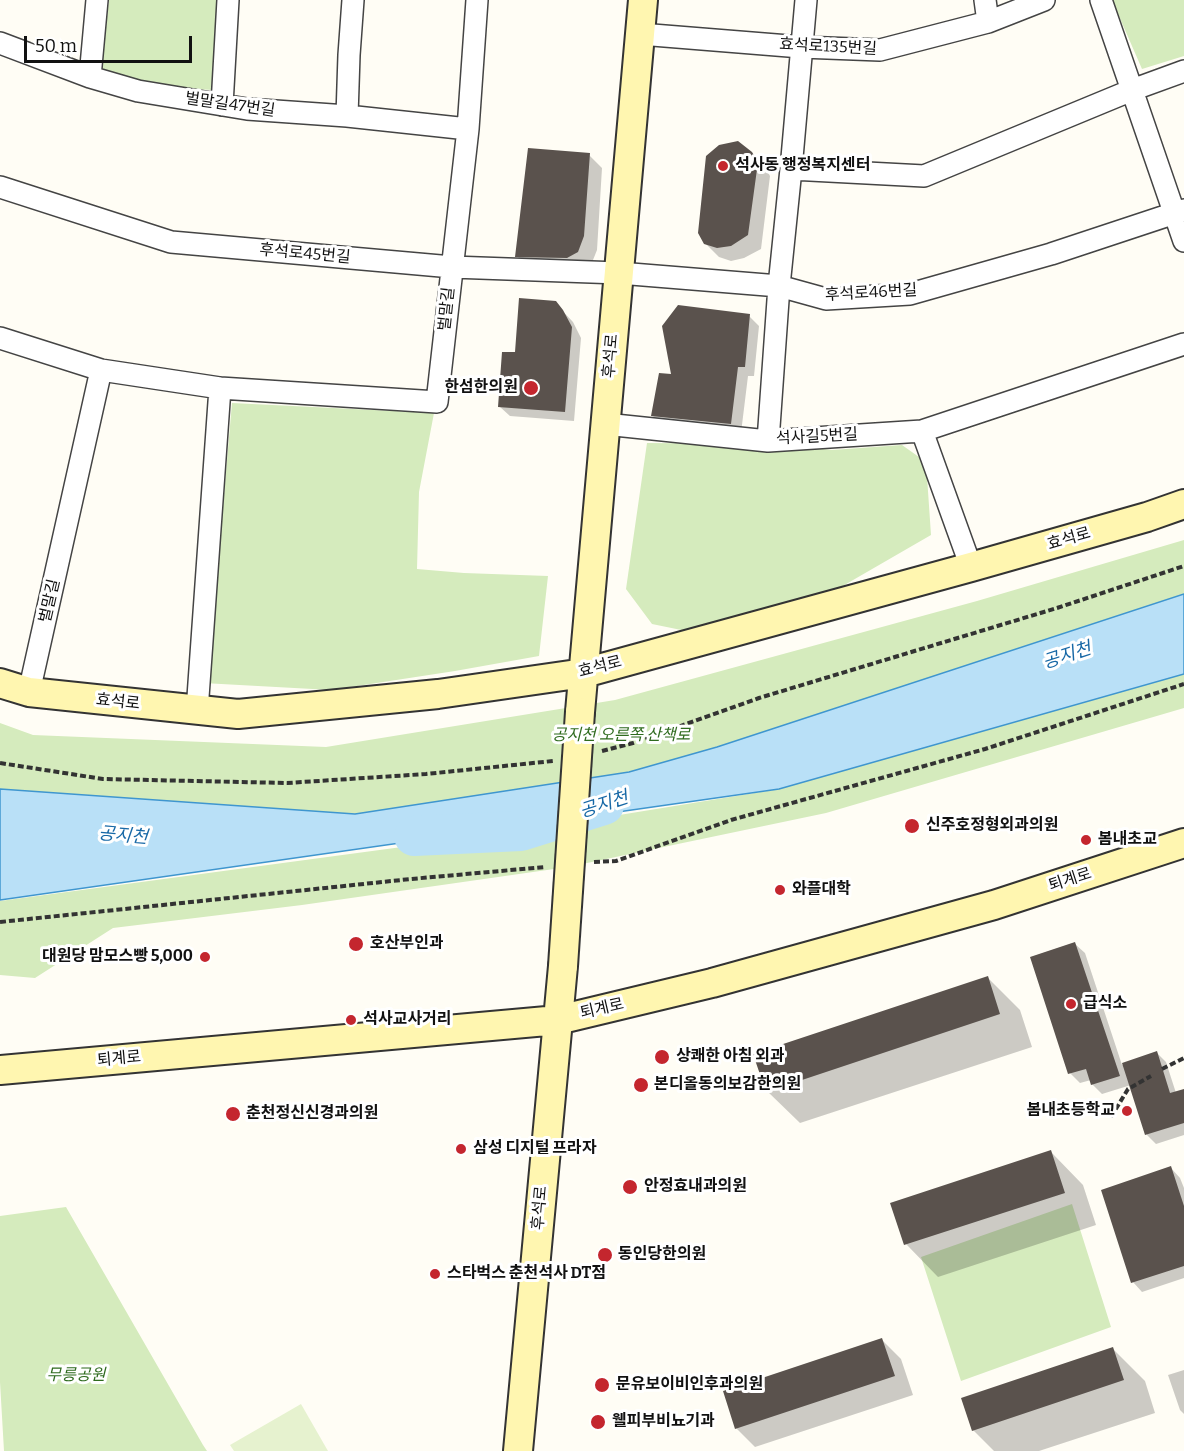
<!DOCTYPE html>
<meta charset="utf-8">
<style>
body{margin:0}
#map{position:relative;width:1184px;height:1451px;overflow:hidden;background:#fffdf5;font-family:Bitter,serif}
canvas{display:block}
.scale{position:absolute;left:24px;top:36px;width:168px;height:27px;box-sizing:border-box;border:3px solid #111;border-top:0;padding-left:8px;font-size:18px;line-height:21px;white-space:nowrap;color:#111;-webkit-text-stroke:4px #fff;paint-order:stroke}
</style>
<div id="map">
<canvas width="1184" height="1451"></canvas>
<div class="scale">50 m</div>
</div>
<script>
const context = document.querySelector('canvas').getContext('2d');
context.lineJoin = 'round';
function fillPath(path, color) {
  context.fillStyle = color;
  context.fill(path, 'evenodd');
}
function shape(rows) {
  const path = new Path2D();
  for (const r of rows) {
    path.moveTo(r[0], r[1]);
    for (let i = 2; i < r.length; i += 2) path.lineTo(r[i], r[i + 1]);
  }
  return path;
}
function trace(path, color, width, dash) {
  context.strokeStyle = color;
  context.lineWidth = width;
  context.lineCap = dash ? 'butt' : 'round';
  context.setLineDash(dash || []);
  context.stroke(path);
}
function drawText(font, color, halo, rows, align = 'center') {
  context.font = font + ' Bitter,"Noto Sans KR",serif';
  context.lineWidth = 6;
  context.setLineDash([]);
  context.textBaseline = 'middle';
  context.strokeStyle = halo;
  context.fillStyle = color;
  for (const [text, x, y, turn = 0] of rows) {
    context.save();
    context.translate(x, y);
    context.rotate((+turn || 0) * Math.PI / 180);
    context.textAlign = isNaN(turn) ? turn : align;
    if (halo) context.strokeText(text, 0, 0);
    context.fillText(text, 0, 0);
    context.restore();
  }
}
fillPath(shape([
 [109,0,221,0,214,90,151,87,101,72],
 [1112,0,1184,0,1184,56,1142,69],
 [232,403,434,413,419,492,417,569,464,573,548,576,539,656,455,671,331,690,203,683,217,576],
 [647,443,782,444,832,450,902,445,926,462,931,535,841,587,691,632,652,624,626,589],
 [1184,540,1184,594,717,747,629,772,355,814,0,789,0,723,33,735,326,747,615,700,977,601],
 [1184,674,1184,708,826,813,568,867,302,905,113,928,35,978,0,975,0,901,521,831,779,789],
 [1072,1204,1111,1327,961,1381,921,1257],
 [66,1207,203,1445,207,1451,4,1451,0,1382,0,1216]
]), '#d5ebbd');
fillPath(shape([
 [301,1404,328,1451,234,1451,230,1445]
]), '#e6f2cf');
const water = shape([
 [1184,594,1184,674,779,789,0,900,0,789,355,814,629,772,717,747,1184,594]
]);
fillPath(water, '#b9e0f7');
trace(water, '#3f96cf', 1.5);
fillPath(shape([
 [751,153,765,167,770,176,761,249,744,258,731,261,719,257,705,243],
 [589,155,602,168,597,250,591,265,530,269,517,256],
 [555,303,573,322,581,338,574,421,510,416,500,407,517,353],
 [749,316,759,326,754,376,748,376,741,433,662,425,652,415,673,376],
 [1075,944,1085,953,1122,1065,1157,1053,1166,1062,1176,1093,1184,1090,1184,1135,1156,1144,1147,1135,1131,1085,1102,1094,1092,1084,1091,1080,1080,1083,1070,1073],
 [988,978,1020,1010,1032,1047,800,1123,767,1091],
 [1051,1152,1083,1185,1096,1225,938,1277,906,1244],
 [1171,1168,1180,1178,1184,1188,1184,1278,1142,1292,1133,1282],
 [882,1340,901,1359,913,1395,755,1447,736,1428],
 [1113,1349,1145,1381,1155,1413,1039,1451,994,1451,973,1430],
 [1184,1370,1184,1414,1180,1410,1168,1375]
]), '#0003');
trace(shape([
 [414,836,521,831,604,805]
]), '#b9e0f7', 40);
fillPath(shape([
 [738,141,752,152,758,162,748,235,731,246,717,248,704,244,698,233,706,156,719,145],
 [528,148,590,153,584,236,578,252,567,258,515,257],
 [519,298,556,301,563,310,572,327,565,412,498,407,502,352,515,352],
 [678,305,750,314,745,367,738,367,731,424,651,416,659,373,671,374,662,326],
 [1075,942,1120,1076,1091,1085,1086,1069,1068,1074,1030,957],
 [988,976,1000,1014,766,1092,753,1054],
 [1157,1051,1170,1093,1184,1089,1184,1123,1145,1135,1122,1063],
 [1051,1150,1065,1193,904,1245,890,1203],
 [1171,1166,1184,1206,1184,1266,1131,1283,1101,1190],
 [882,1338,895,1376,735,1429,723,1391],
 [1113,1347,1124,1380,972,1431,961,1398]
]), '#5a524d');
const street = shape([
 [985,0,988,22],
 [1101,0,1184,241],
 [640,34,801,47,880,50,988,22,1044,0],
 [0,43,90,77,138,91,247,109,347,116,468,129],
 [90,77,97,0],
 [222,105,228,0],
 [347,116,349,55,353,0],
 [791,169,924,176,1132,90,1184,71],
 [0,187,171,242,452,267,619,273,779,286,826,299,910,294,1051,254,1184,210],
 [0,338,101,370,220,388,437,402,468,129,477,0],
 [605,424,768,441,922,431,1184,344],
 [922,431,971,567],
 [768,441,779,286,791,169,806,0],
 [29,692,101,370],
 [197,711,220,388]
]);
const secondary = shape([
 [0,683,29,692,238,714,438,694,584,673,971,567,1147,517,1184,504],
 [580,712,643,0],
 [0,1070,558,1020,712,983,994,905,1184,843],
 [518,1451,563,966]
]);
trace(street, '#444', 24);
trace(secondary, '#333', 32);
trace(shape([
 [602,751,633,743,759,698,1057,608,1184,566],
 [0,763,103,779,287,783,426,774,553,761],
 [594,862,616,861,731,820,985,749,1184,684],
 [0,922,411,879,545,867],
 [1162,1069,1184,1058],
 [1111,1117,1128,1089,1151,1076]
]), '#333', 4, [6, 3]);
trace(street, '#fff', 21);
trace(secondary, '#fff6b0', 28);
const secondaryBridge = shape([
 [563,966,580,712]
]);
trace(secondaryBridge, '#333', 32, []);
trace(secondaryBridge, '#fff6b0', 28);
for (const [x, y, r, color] of [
 [723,166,6,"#c4262e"],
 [531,388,8,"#c4262e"],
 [912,826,8,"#c4262e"],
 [1086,840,6,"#c4262e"],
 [780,890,6,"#c4262e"],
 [356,944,8,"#c4262e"],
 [205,957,6,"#c4262e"],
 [1071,1004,6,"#c4262e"],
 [351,1020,6,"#c4262e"],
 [662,1057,8,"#c4262e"],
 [641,1085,8,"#c4262e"],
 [1127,1111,6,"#c4262e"],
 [233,1114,8,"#c4262e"],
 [461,1149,6,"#c4262e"],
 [630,1187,8,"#c4262e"],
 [605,1255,8,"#c4262e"],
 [435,1274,6,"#c4262e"],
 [602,1385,8,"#c4262e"],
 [598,1422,8,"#c4262e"]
]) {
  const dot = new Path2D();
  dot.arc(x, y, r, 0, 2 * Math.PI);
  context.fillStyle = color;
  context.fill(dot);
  trace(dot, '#fff', 2);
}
drawText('16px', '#111', '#fff', [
 ["효석로135번길",828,47,3],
 ["벌말길47번길",230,105,8],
 ["후석로45번길",305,254,5],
 ["후석로46번길",871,293,-3],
 ["벌말길",447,309,-84],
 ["후석로",611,356,-85],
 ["석사길5번길",817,437,-3],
 ["효석로",1069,539,-16],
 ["벌말길",50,601,-77],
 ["효석로",600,667,-14],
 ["효석로",118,702,6],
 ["퇴계로",1070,880,-18],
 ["퇴계로",602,1009,-13],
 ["퇴계로",119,1059,-5],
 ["후석로",540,1208,-85]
]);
drawText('bold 16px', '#111', '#fff', [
 ["석사동 행정복지센터",735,166],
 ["한섬한의원",518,388,"right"],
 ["신주호정형외과의원",926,826],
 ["봄내초교",1098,840],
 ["와플대학",792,890],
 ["호산부인과",370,944],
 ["대원당 맘모스빵 5,000",193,957,"right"],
 ["급식소",1083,1004],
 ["석사교사거리",363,1020],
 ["상쾌한 아침 외과",676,1057],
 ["본디올동의보감한의원",654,1085],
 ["봄내초등학교",1115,1111,"right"],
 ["춘천정신신경과의원",246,1114],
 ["삼성 디지털 프라자",473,1149],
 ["안정효내과의원",644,1187],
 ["동인당한의원",618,1255],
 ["스타벅스 춘천석사 DT점",447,1274],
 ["문유보이비인후과의원",616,1385],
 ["웰피부비뇨기과",612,1422]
], 'left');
drawText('italic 16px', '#2f6b1f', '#fff', [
 ["공지천 오른쪽 산책로",621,736],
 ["무릉공원",76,1376]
]);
drawText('italic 18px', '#1768a6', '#fff', [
 ["공지천",1067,656,-18],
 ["공지천",604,805,-18],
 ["공지천",123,836,5]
]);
</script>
